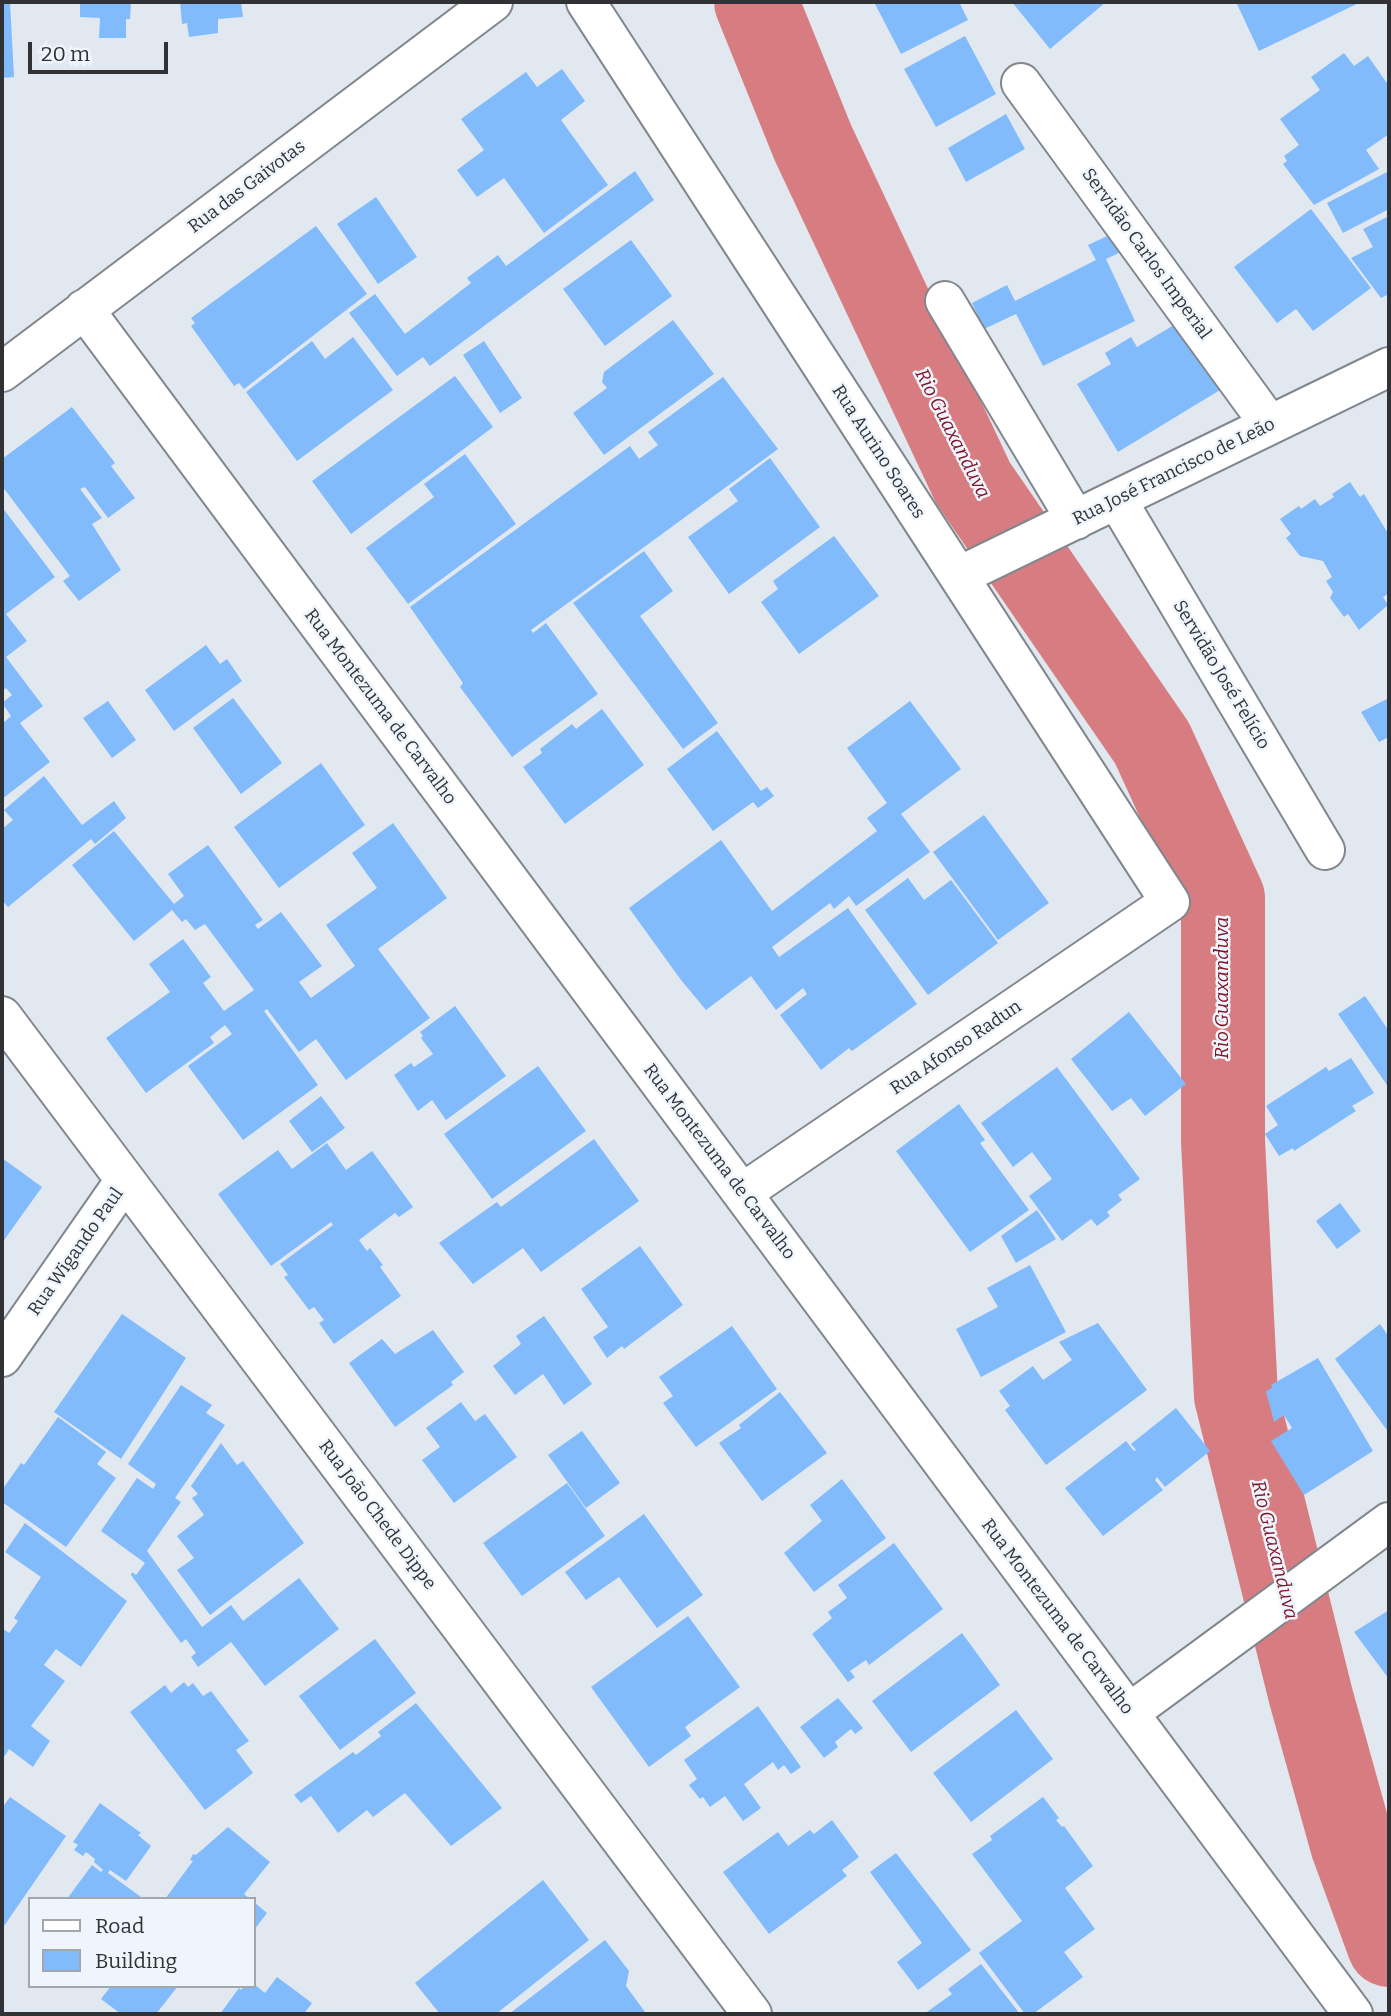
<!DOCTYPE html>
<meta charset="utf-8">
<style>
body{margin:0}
#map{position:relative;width:1391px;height:2016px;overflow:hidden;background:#e1e8ef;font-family:Bitter,serif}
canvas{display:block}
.frame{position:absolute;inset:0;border:4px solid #303235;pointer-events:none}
.legend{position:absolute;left:28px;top:1897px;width:228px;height:91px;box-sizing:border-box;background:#eff5fc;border:2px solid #a3a7ac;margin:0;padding:9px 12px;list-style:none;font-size:21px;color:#303235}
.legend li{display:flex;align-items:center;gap:14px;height:35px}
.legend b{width:35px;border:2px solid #a3a7ac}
.scale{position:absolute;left:28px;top:42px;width:140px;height:32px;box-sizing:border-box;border:4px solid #303235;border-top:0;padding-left:9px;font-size:21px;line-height:24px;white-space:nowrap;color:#303235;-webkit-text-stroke:5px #eff5fc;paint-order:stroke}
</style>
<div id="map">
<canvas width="1391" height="2016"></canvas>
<div class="frame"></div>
<ul class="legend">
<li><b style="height:9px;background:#fff"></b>Road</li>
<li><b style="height:19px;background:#82bbfc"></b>Building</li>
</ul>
<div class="scale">20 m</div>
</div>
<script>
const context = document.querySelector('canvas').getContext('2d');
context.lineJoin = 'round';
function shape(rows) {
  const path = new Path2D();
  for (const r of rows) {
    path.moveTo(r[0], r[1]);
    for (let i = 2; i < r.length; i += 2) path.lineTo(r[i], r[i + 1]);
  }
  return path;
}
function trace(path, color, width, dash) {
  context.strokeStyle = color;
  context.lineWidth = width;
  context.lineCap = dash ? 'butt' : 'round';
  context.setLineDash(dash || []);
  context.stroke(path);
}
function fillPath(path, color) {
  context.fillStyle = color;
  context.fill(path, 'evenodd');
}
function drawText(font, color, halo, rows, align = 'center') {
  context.font = font + ' Bitter,serif';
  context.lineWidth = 5;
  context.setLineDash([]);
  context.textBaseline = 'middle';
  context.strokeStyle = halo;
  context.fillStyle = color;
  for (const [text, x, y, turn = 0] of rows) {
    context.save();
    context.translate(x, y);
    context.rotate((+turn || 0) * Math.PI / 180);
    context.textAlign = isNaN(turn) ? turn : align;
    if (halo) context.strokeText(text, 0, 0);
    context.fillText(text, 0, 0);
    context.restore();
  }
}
trace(shape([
 [756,2,813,143,973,483,1152,743,1223,898,1223,1141,1236,1396,1311,1697,1352,1844,1389,1945]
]), '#d77d81', 84);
fillPath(shape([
 [2,2,10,2,14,77,2,78],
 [80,2,131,2,130,19,126,19,126,38,99,38,100,18,80,17],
 [180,2,241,2,243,17,218,19,218,33,189,37,187,23,182,24],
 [874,2,959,2,968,20,901,54],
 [1012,2,1106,2,1050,49],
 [1236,2,1361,2,1259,51],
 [965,36,996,94,936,127,904,69],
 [1344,53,1354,66,1368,56,1389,86,1389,134,1366,150,1379,169,1314,205,1283,164,1287,161,1284,156,1299,145,1280,119,1320,90,1311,77],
 [562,69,585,101,561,120,608,185,544,233,504,178,477,197,457,170,484,150,461,119,526,72,537,87],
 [1006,114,1025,149,966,182,948,148],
 [635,171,654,200,430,366,423,357,397,376,349,313,375,294,405,334,471,283,467,278,498,255,506,266],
 [1389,171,1389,209,1343,233,1327,203],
 [376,197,417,257,378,284,337,224],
 [1311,209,1371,288,1313,331,1296,309,1277,323,1234,267],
 [1389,216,1389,294,1381,298,1351,258,1373,247,1363,229],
 [316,226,367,294,244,389,239,383,234,386,191,326,195,323,191,318],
 [1116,232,1125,250,1106,259,1135,321,1043,366,1016,314,984,329,972,303,1007,285,1015,301,1096,260,1088,245],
 [631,240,672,296,605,346,563,289],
 [673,320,714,374,604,455,573,413,607,388,602,382,604,372],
 [1179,322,1220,390,1118,452,1077,384,1111,364,1105,353,1131,337,1137,347],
 [353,337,393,390,297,461,246,392,312,341,325,359],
 [484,341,522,398,500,413,463,355],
 [455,376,493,427,351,534,312,481],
 [723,377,778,449,531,630,533,633,546,623,598,694,512,757,460,687,463,683,410,607,630,446,639,459,658,445,648,432],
 [72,407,115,463,111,466,135,498,108,518,85,487,80,489,102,518,92,524,121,570,79,601,63,581,70,576,2,486,2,459],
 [465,454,516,524,408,604,366,548,434,497,424,484],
 [770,458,820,527,729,594,688,537,738,501,729,489],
 [1350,482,1360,497,1364,494,1389,535,1389,593,1383,597,1388,605,1359,630,1348,614,1344,617,1330,598,1333,592,1326,581,1332,577,1323,561,1300,556,1286,538,1291,534,1280,519,1299,506,1301,509,1315,499,1320,506,1334,497,1332,494],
 [2,507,55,577,6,614,27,641,6,657,43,706,20,723,50,762,2,799,2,724,11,716,2,703,12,695,6,688,2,691],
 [834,536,879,596,799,654,761,602,778,589,773,581],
 [644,551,673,591,640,616,718,723,683,749,573,603],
 [206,645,220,664,227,659,242,681,174,731,145,690],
 [233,698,282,763,241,794,193,728],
 [1389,698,1389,737,1379,742,1361,712],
 [108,701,136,740,112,758,83,718],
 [910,701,961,769,901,814,930,852,856,906,849,896,834,909,830,903,772,947,779,957,848,908,917,1004,852,1051,849,1048,821,1070,780,1015,807,994,803,988,776,1010,751,976,706,1010,681,980,629,908,721,840,772,911,877,831,867,818,887,803,847,748],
 [602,709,644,765,565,824,523,767,542,753,540,749,572,724,576,729],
 [717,731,761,791,767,787,774,796,758,808,753,802,713,831,667,769],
 [321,763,365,825,279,888,234,827],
 [44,776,82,825,114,801,126,818,95,844,91,839,8,907,2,900,2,829,13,820,4,810],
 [984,815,1049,903,998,940,933,852],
 [393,823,447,898,378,949,430,1018,346,1080,316,1039,299,1052,267,1009,264,1011,318,1085,243,1140,188,1066,232,1034,225,1025,210,1037,214,1043,146,1093,106,1038,170,992,149,964,183,939,211,977,203,983,224,1011,254,990,205,924,195,930,186,919,182,922,172,910,134,941,72,865,114,831,174,904,184,896,168,874,208,845,263,920,255,925,258,929,281,912,322,966,299,982,311,998,355,966,326,925,377,888,352,853],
 [908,878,924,900,951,880,998,943,928,995,865,910],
 [1365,996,1389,1031,1389,1088,1338,1014],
 [455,1006,506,1076,446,1120,432,1100,418,1111,394,1075,411,1063,414,1067,433,1054,421,1038,423,1036,420,1032],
 [1129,1012,1186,1084,1145,1116,1131,1098,1112,1111,1071,1059],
 [1351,1058,1374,1093,1352,1106,1356,1111,1294,1151,1293,1148,1279,1156,1265,1134,1278,1125,1266,1106,1326,1067,1329,1071],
 [538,1066,586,1131,492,1199,444,1134],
 [1057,1067,1140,1179,1118,1195,1122,1200,1107,1212,1110,1216,1097,1226,1091,1219,1062,1241,1029,1196,1052,1179,1032,1152,1013,1167,981,1123],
 [321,1096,345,1128,312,1152,289,1121],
 [959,1104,985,1140,980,1143,1029,1210,970,1252,896,1151],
 [594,1139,639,1201,541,1272,523,1248,473,1284,439,1243,497,1202,501,1207],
 [327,1143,346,1170,372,1151,413,1207,399,1217,395,1213,359,1240,367,1251,370,1248,383,1265,380,1267,401,1296,334,1344,319,1323,324,1320,314,1307,309,1310,284,1277,288,1275,280,1264,333,1225,331,1222,271,1266,218,1194,278,1150,292,1169],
 [2,1158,42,1187,2,1243],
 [1340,1203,1361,1231,1337,1249,1316,1221],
 [1037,1210,1056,1239,1016,1263,1001,1236],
 [640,1246,683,1305,624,1349,622,1346,607,1358,593,1337,608,1327,581,1289],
 [1030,1265,1066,1332,981,1377,956,1329,998,1307,987,1288],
 [122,1314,186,1358,121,1459,54,1412],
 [544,1316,592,1384,564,1405,543,1374,515,1395,493,1366,521,1344,516,1336],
 [1098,1323,1147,1390,1046,1465,1005,1410,1010,1406,999,1391,1033,1366,1043,1380,1072,1360,1059,1342],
 [1380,1324,1389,1337,1389,1433,1335,1359],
 [732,1326,777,1389,696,1447,663,1403,673,1396,659,1377],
 [433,1330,464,1372,451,1382,453,1385,395,1427,349,1363,382,1339,395,1354],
 [1318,1358,1373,1451,1304,1495,1271,1441,1292,1428,1284,1415,1274,1422,1266,1391,1272,1388,1271,1385],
 [181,1385,212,1405,206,1413,225,1425,175,1498,181,1502,147,1551,202,1627,231,1605,243,1621,299,1578,339,1629,265,1686,231,1642,198,1667,191,1657,196,1653,186,1639,181,1643,131,1575,132,1572,136,1575,145,1563,101,1531,137,1478,153,1489,156,1484,128,1464],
 [780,1392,827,1453,762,1501,719,1443,741,1428,739,1425],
 [461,1402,475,1421,485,1414,517,1457,454,1503,422,1460,440,1447,426,1428],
 [1176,1408,1210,1451,1165,1487,1157,1477,1155,1480,1163,1490,1103,1536,1065,1488,1126,1441,1134,1451,1136,1450,1131,1444],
 [58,1417,106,1452,97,1464,116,1478,66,1547,2,1502,2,1490,21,1463,24,1465],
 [582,1431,620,1483,586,1508,548,1455],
 [221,1443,237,1465,243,1461,304,1543,210,1615,177,1570,194,1558,177,1536,204,1515,192,1498,198,1494,191,1486],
 [842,1479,886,1538,814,1592,784,1553,822,1521,810,1505],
 [567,1483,605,1536,522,1596,483,1543],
 [644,1514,703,1595,657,1628,619,1577,586,1600,565,1572],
 [25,1523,127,1601,81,1667,56,1649,44,1665,65,1681,31,1726,50,1741,33,1767,9,1749,2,1760,2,1628,9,1633,18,1621,14,1618,41,1577,5,1552],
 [894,1543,943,1609,869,1665,866,1660,850,1671,855,1677,848,1682,812,1634,832,1618,828,1612,847,1598,838,1585],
 [1389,1610,1389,1679,1354,1632],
 [688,1616,740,1687,685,1727,691,1736,649,1767,591,1687],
 [962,1633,1000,1685,911,1752,872,1701],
 [375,1639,416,1693,340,1750,299,1696],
 [184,1682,188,1687,193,1683,203,1696,211,1691,249,1741,236,1750,253,1773,205,1810,130,1712,165,1685,171,1693],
 [838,1698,863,1728,855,1734,851,1729,835,1742,838,1747,824,1758,800,1727],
 [416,1703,502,1808,451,1846,405,1793,373,1817,367,1810,338,1833,311,1796,301,1803,294,1795,353,1752,356,1755,381,1736,378,1732],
 [758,1706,801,1767,791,1774,784,1765,778,1770,773,1762,744,1784,761,1808,743,1821,725,1796,710,1807,703,1797,700,1799,689,1785,697,1779,684,1760],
 [1016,1710,1053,1759,971,1822,933,1773],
 [10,1797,66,1836,4,1926,2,1924,2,1808],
 [1043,1797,1059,1818,1056,1820,1062,1827,1064,1826,1093,1866,1065,1888,1095,1929,1064,1952,1083,1977,1033,2014,1025,2014,979,1953,1022,1921,972,1854,992,1840,990,1836],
 [100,1803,141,1833,138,1835,151,1846,126,1881,110,1870,108,1873,141,1897,139,1899,67,1899,92,1865,101,1872,103,1870,94,1862,95,1859,86,1852,83,1856,74,1850,78,1845,73,1842],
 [832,1820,859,1857,842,1870,847,1876,769,1934,723,1872,778,1832,788,1846,810,1830,814,1834],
 [228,1827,270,1862,244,1894,250,1899,165,1899,193,1861,190,1860,193,1854,196,1855],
 [896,1853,971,1950,918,1990,897,1962,922,1943,870,1872],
 [543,1880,589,1940,496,2014,440,2014,415,1983],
 [254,1902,267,1913,254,1930],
 [605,1940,629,1971,626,1986,645,2012,642,2014,509,2014],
 [981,1964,1020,2014,924,2014,952,1994,948,1989],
 [277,1977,312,2003,304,2014,220,2014,239,1988,241,1990,244,1986,254,1986,254,1984,265,1993],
 [111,1986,178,1986,156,2014,121,2014,101,1999]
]), '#82bbfc');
const minor = shape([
 [586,2,1170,902,742,1193],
 [1021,83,1270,425],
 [945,301,1076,520],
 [84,309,1353,2014],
 [2,372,493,2],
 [1117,500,1325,850],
 [959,576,1389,367],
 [2,1016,752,2014],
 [2,1357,125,1180],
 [1129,1713,1389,1522]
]);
trace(minor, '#82878e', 42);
trace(minor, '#fff', 38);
drawText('18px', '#303235', '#eff5fc', [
 ["Rua das Gaivotas",247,187,-37],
 ["Servidão Carlos Imperial",1146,254,54],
 ["Rua Aurino Soares",878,452,57],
 ["Rua José Francisco de Leão",1174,472,-26],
 ["Servidão José Felício",1221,675,59],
 ["Rua Montezuma de Carvalho",380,707,53],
 ["Rua Afonso Radun",956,1048,-34],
 ["Rua Montezuma de Carvalho",719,1162,53],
 ["Rua Wigando Paul",76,1252,-55],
 ["Rua João Chede Dippe",377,1515,53],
 ["Rua Montezuma de Carvalho",1057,1617,53]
]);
drawText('italic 19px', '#811528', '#eff5fc', [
 ["Rio Guaxanduva",952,434,63],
 ["Rio Guaxanduva",1223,988,-90],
 ["Rio Guaxanduva",1274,1550,76]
]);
</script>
